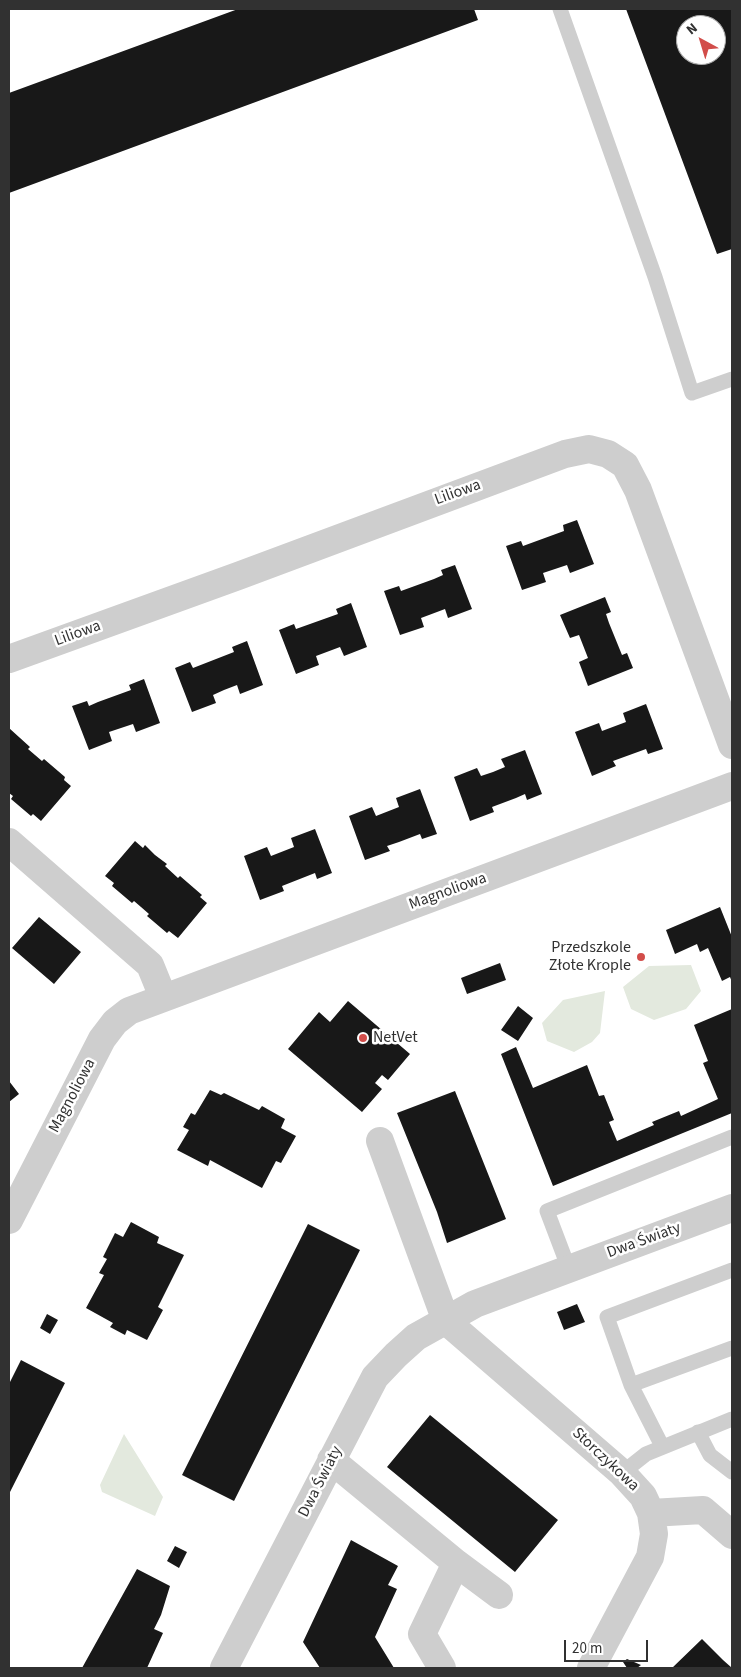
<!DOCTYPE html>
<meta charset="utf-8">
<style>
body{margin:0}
#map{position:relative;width:741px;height:1677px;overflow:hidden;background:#fff;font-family:"Source Sans 3",sans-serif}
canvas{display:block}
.frame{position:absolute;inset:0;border:10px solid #313131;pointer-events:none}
.north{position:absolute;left:676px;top:15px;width:50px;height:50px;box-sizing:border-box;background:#fff;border:1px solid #adadad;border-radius:50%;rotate:321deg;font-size:14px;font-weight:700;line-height:20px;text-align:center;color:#313131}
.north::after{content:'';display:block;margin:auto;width:18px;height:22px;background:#d24d4a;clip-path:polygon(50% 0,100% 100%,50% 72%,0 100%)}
.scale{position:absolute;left:564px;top:1640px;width:84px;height:22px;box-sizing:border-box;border:2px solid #313131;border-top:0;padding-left:6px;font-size:15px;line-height:18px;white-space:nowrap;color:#313131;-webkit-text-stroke:4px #fff;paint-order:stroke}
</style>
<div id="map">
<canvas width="741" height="1677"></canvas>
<div class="frame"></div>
<div class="north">N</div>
<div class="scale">20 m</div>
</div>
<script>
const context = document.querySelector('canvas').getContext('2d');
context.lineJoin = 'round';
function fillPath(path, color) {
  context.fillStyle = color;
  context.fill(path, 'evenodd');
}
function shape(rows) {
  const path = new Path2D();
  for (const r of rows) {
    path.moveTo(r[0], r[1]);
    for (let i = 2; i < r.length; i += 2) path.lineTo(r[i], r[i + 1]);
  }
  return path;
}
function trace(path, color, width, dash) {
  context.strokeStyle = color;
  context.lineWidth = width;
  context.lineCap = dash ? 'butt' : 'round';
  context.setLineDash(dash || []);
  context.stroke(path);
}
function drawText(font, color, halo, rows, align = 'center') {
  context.font = font + ' "Source Sans 3",sans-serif';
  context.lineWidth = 5;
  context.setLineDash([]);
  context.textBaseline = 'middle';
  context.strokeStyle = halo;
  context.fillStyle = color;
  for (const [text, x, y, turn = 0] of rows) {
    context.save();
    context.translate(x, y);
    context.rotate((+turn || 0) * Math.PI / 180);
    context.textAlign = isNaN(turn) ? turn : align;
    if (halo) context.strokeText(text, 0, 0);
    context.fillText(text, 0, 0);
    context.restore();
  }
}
fillPath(shape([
 [691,965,701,991,686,1009,654,1020,631,1009,623,987,649,966],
 [605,991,600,1033,592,1042,574,1052,547,1041,542,1023,563,1000],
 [124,1434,163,1497,155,1516,102,1492,100,1485]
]), '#e3e9de');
fillPath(shape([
 [238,9,474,9,478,20,9,193,9,93],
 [626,9,732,9,732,249,717,254],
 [686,25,716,25,716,55,686,55],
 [577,520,594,564,570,573,567,565,543,573,546,582,522,590,506,546,521,541,523,546,564,531,563,525],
 [455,565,472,609,448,618,445,609,421,618,424,627,400,635,384,591,399,586,401,591,434,579,443,575,441,570],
 [605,597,611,612,606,614,609,623,622,655,627,653,633,668,588,686,579,662,588,658,579,635,570,638,560,615],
 [351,603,367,647,344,656,340,647,316,656,319,665,296,674,279,630,294,624,296,629,338,614,336,609],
 [247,641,263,685,240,694,237,685,224,690,213,695,216,703,192,712,175,668,190,662,193,668,234,652,232,647],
 [144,679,160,723,136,732,133,724,109,732,112,741,89,750,72,706,87,701,89,706,98,702,131,690,129,685],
 [646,704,663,749,648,754,646,749,613,761,616,766,592,776,575,732,599,723,602,731,626,722,623,713],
 [9,728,30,747,28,749,42,761,44,759,65,777,64,780,71,786,41,821,33,814,31,816,11,799,13,796,9,793],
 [525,750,542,794,527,800,525,794,516,798,492,807,494,812,470,821,454,777,477,768,481,776,493,772,505,767,501,759],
 [420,789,437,834,422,839,420,834,399,842,387,846,390,851,365,860,349,816,372,807,376,816,399,807,396,798],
 [315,829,332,873,317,879,315,873,282,886,284,891,260,900,244,856,267,847,271,856,294,847,291,838],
 [135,841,143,848,145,845,155,855,167,864,165,866,178,878,180,876,202,895,200,897,207,903,178,938,169,931,167,933,147,916,149,914,141,907,134,901,132,903,112,886,114,883,105,876],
 [720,907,732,937,732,982,730,977,722,981,708,948,700,952,697,944,675,954,666,930],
 [39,917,81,952,54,984,12,948],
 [500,963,506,980,467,994,461,978],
 [348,1001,410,1054,388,1080,382,1075,375,1083,382,1089,362,1112,288,1049,319,1012,330,1022],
 [518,1006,533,1018,518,1041,501,1030],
 [732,1009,732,1113,553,1186,501,1054,516,1047,533,1088,587,1065,599,1096,604,1095,614,1120,609,1122,617,1141,654,1125,652,1122,679,1111,681,1116,718,1099,703,1063,708,1061,694,1025],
 [9,1081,19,1094,9,1102],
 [210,1090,221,1095,224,1093,259,1110,262,1106,285,1119,281,1128,296,1136,281,1163,276,1161,262,1188,210,1160,208,1166,177,1150,189,1130,183,1127,191,1113,195,1115],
 [455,1091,506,1219,447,1243,437,1212,397,1113],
 [131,1222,159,1237,157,1243,184,1255,158,1307,163,1310,147,1340,127,1330,125,1335,110,1327,113,1323,86,1308,104,1275,99,1273,107,1259,103,1257,115,1233,123,1237],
 [308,1224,360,1250,234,1501,182,1475],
 [577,1304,585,1322,564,1330,557,1312],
 [47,1314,58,1320,50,1334,40,1328],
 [21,1360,65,1383,9,1494,9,1384],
 [430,1415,558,1520,515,1572,387,1467],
 [351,1540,398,1566,388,1585,397,1589,375,1637,394,1668,320,1668,303,1642],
 [175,1546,187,1552,179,1568,167,1561],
 [137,1569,170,1586,161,1615,154,1629,163,1633,147,1668,82,1668],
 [702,1639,723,1660,732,1668,672,1668],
 [627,1659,641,1665,637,1668,627,1668,623,1662]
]), '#181818');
trace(shape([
 [560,9,655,277,692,393,732,379],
 [569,1269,547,1211,732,1137],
 [631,1385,732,1348],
 [698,1432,710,1455,732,1472],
 [662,1446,631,1385,607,1317,732,1270],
 [622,1473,646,1454,732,1419]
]), '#cecece', 15);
trace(shape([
 [9,659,238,576,565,454,589,449,608,454,625,465,638,490,732,745],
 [9,842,150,965,163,997],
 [380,1141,446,1321,622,1473,643,1496,651,1513,654,1534,650,1557,591,1668],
 [9,1220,102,1039,115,1022,129,1011,732,786],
 [331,1460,456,1563,422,1634,442,1668],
 [651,1513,703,1510,732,1535],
 [456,1563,499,1595],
 [224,1668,375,1377,396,1355,416,1337,475,1304,732,1208]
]), '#cecece', 28);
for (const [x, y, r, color] of [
 [641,957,5,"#d24d4a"],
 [363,1038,5,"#d24d4a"]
]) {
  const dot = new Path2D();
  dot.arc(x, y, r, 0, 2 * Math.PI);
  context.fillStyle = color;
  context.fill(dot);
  trace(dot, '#fff', 2);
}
drawText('16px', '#313131', '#fff', [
 ["Liliowa",458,493,-20],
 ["Liliowa",78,634,-20],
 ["Magnoliowa",448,892,-20],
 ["Magnoliowa",73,1096,-62],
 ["Dwa Światy",644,1241,-20],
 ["Storczykowa",605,1460,43],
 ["Dwa Światy",321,1482,-63]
]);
drawText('16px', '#313131', '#fff', [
 ["Przedszkole",631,948],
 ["Złote Krople",631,966],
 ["NetVet",373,1038,"left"]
], 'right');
</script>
